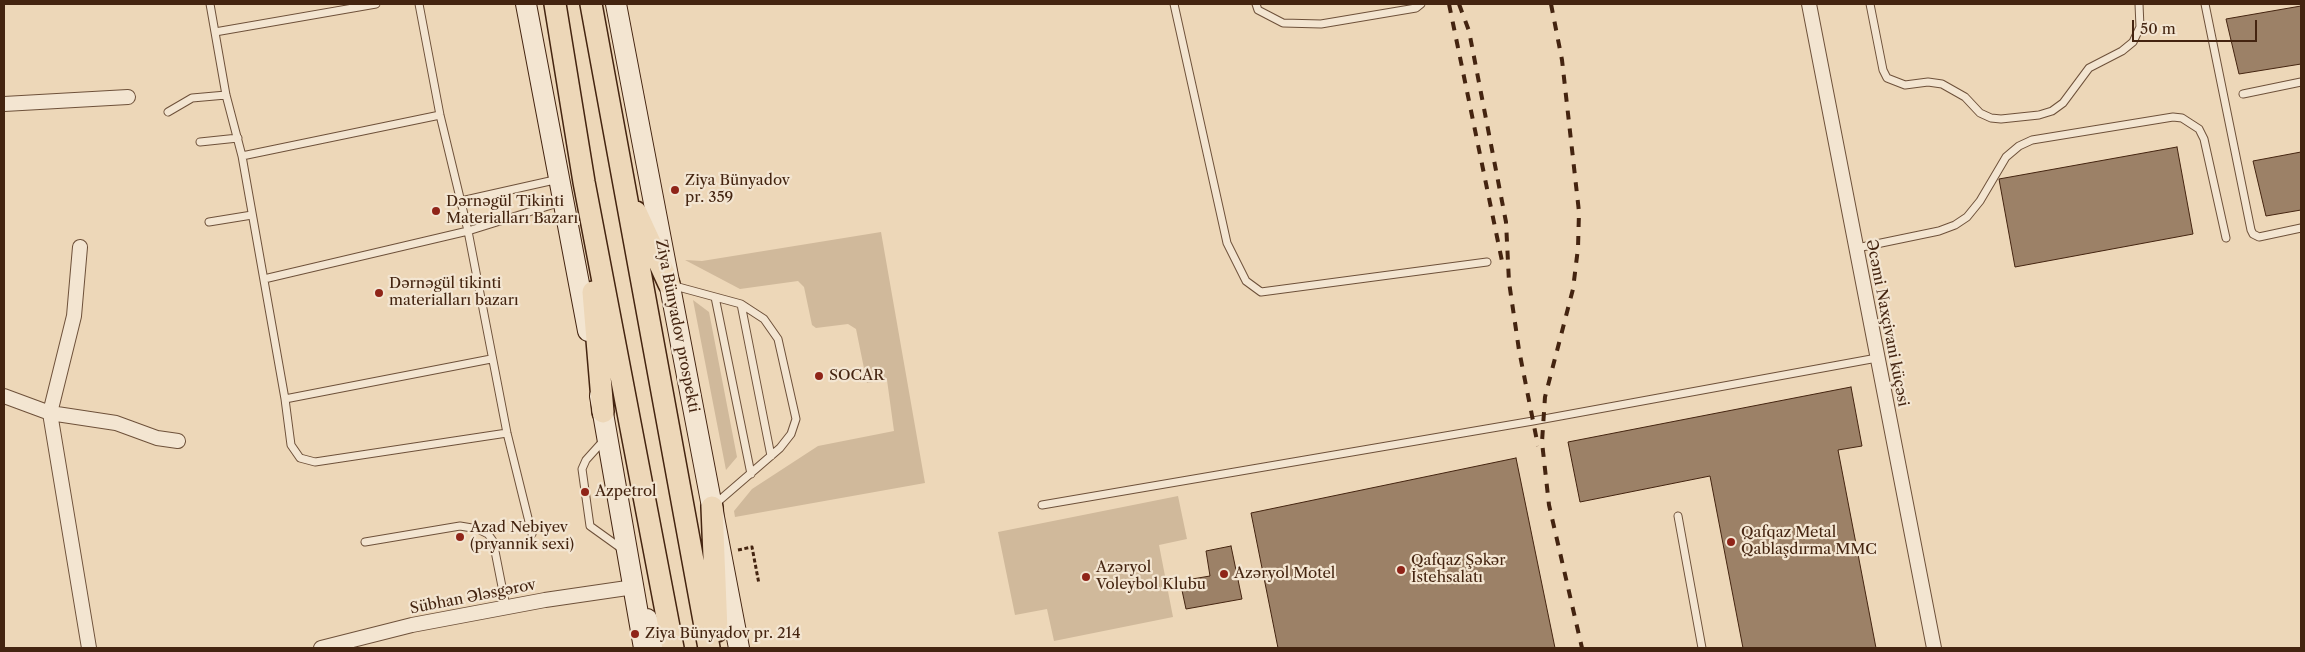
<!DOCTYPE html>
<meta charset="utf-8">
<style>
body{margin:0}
#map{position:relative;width:2305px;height:652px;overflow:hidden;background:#edd7b8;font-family:"Libre Caslon Text",serif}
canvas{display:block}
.frame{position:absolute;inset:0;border:5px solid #442410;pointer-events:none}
.scale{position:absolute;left:2132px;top:20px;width:125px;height:22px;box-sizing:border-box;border:2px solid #442410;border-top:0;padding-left:6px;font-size:15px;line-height:18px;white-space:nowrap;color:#442410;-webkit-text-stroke:4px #f3e5d1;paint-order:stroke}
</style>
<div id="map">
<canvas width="2305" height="652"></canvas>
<div class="frame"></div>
<div class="scale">50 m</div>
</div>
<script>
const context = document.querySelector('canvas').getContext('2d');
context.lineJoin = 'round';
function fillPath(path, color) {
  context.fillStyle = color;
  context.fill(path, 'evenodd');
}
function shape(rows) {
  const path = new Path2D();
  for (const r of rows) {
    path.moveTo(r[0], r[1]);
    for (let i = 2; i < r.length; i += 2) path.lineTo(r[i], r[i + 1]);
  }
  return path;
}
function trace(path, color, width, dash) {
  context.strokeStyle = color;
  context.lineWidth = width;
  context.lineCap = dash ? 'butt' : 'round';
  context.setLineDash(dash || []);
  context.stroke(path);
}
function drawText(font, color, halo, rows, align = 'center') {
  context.font = font + ' "Libre Caslon Text",serif';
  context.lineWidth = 4.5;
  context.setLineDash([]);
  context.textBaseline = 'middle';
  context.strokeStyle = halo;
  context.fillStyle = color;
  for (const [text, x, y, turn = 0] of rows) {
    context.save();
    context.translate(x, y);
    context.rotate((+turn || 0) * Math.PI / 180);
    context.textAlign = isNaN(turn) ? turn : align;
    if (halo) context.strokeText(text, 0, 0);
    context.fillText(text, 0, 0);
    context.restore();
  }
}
fillPath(shape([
 [881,232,925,483,735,517,734,511,752,489,818,446,894,431,887,380,867,383,856,329,848,324,816,328,812,325,804,287,798,281,740,289,685,260,702,261],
 [693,300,709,312,737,457,726,470],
 [1178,496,1187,539,1159,545,1173,617,1054,641,1047,609,1015,615,998,532]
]), '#d0b99b');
const building = shape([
 [2301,6,2301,64,2239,74,2226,19,2301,6],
 [2177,147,2193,234,2015,267,1999,179,2177,147],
 [2301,152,2301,210,2266,216,2253,161,2301,152],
 [1851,387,1862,446,1838,450,1876,648,1743,648,1710,476,1580,502,1568,442,1851,387],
 [1516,458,1555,648,1278,648,1251,513,1516,458],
 [1231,546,1242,599,1186,609,1180,581,1210,576,1206,551,1231,546]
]);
fillPath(building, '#9c8167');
trace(building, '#442410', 1);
const service = shape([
 [210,4,226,95,242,156,285,399,291,445,300,458,315,462,507,433],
 [419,4,440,115,468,231,507,433,532,534],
 [1174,4,1227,243,1246,281,1261,292,1487,262],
 [1256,4,1258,10,1283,23,1321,24,1416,8,1421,4],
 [1870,4,1883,70,1887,78,1905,85,1928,82,1942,84,1965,97,1980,113,1991,118,2001,119,2039,115,2052,111,2063,103,2089,68,2122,51,2133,42,2140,27,2139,4],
 [2205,4,2251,230,2253,234,2259,237,2301,228],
 [215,32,376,4],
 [2243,94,2301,82],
 [168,112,192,98,226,95],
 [200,142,238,138],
 [242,156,440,115],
 [461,201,559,179],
 [209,222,252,215],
 [1857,248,1939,231,1955,225,1967,217,1980,201,2006,157,2019,146,2032,140,2173,117,2182,118,2199,129,2204,139,2226,238],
 [264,279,468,231,561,202],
 [671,285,741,304,764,319,778,339,796,419,791,434,780,448,714,505],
 [715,297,751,474],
 [741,304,771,456],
 [285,399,491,359],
 [604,440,586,460,582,469,590,526,622,549],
 [1042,505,1533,421,1877,358],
 [1678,516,1702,648],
 [365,542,460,526,478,529,488,534,493,541,506,607]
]);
const minor = shape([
 [1809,4,1934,648],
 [4,104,128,97],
 [80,247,74,316,50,413,89,648],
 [4,396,50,413,116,423,157,438,178,441],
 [321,648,412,625,545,600,634,587]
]);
const secondary = shape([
 [526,4,588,331],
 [616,4,739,648],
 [600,396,644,648],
 [647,619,659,648]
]);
const primary = shape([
 [555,4,584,182,673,648],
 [591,4,709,648],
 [636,212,669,284],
 [593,292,603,412],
 [712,507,717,631]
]);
trace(service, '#6e513a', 9);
trace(minor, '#6e513a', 16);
trace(secondary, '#442410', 22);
trace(primary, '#442410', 24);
trace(shape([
 [738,550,752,547,759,584]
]), '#442410', 3, [4, 2.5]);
trace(service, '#f3e5d1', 7);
trace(minor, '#f3e5d1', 14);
trace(secondary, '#f3e5d1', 20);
trace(primary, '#edd7b8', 21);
trace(shape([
 [1449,4,1503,266],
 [1459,4,1469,31,1506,222,1509,282,1519,350,1538,446],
 [1551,4,1562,60,1579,212,1578,248,1573,289,1545,397,1542,442,1549,505,1582,648]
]), '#442410', 4, [9, 9]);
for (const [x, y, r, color] of [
 [675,190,5,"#8f2418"],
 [436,211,5,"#8f2418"],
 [379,293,5,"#8f2418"],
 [819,376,5,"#8f2418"],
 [585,492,5,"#8f2418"],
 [460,537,5,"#8f2418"],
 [1731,542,5,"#8f2418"],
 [1401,570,5,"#8f2418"],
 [1224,574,5,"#8f2418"],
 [1086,577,5,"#8f2418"],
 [635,634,5,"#8f2418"]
]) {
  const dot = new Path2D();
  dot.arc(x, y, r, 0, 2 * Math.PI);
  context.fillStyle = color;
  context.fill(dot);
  trace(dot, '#f3e5d1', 2);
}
drawText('15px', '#442410', '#f3e5d1', [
 ["Ziya Bünyadov",685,181],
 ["pr. 359",685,198],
 ["Dərnəgül Tikinti",446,202],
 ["Materialları Bazarı",446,219],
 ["Dərnəgül tikinti",389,284],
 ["materialları bazarı",389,301],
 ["SOCAR",829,376],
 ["Azpetrol",595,492],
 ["Azad Nebiyev",470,528],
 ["(pryannik sexi)",470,545],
 ["Qafqaz Metal",1741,533],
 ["Qablaşdırma MMC",1741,550],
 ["Qafqaz Şəkər",1411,561],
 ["İstehsalatı",1411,578],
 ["Azəryol",1096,568],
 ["Voleybol Klubu",1096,585],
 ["Azəryol Motel",1234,574],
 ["Ziya Bünyadov pr. 214",645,634]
], 'left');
drawText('15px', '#442410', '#f3e5d1', [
 ["Əcəmi Naxçivani küçəsi",1887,323,79],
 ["Ziya Bünyadov prospekti",677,326,79],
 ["Sübhan Ələsgərov",473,597,-11]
]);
</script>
